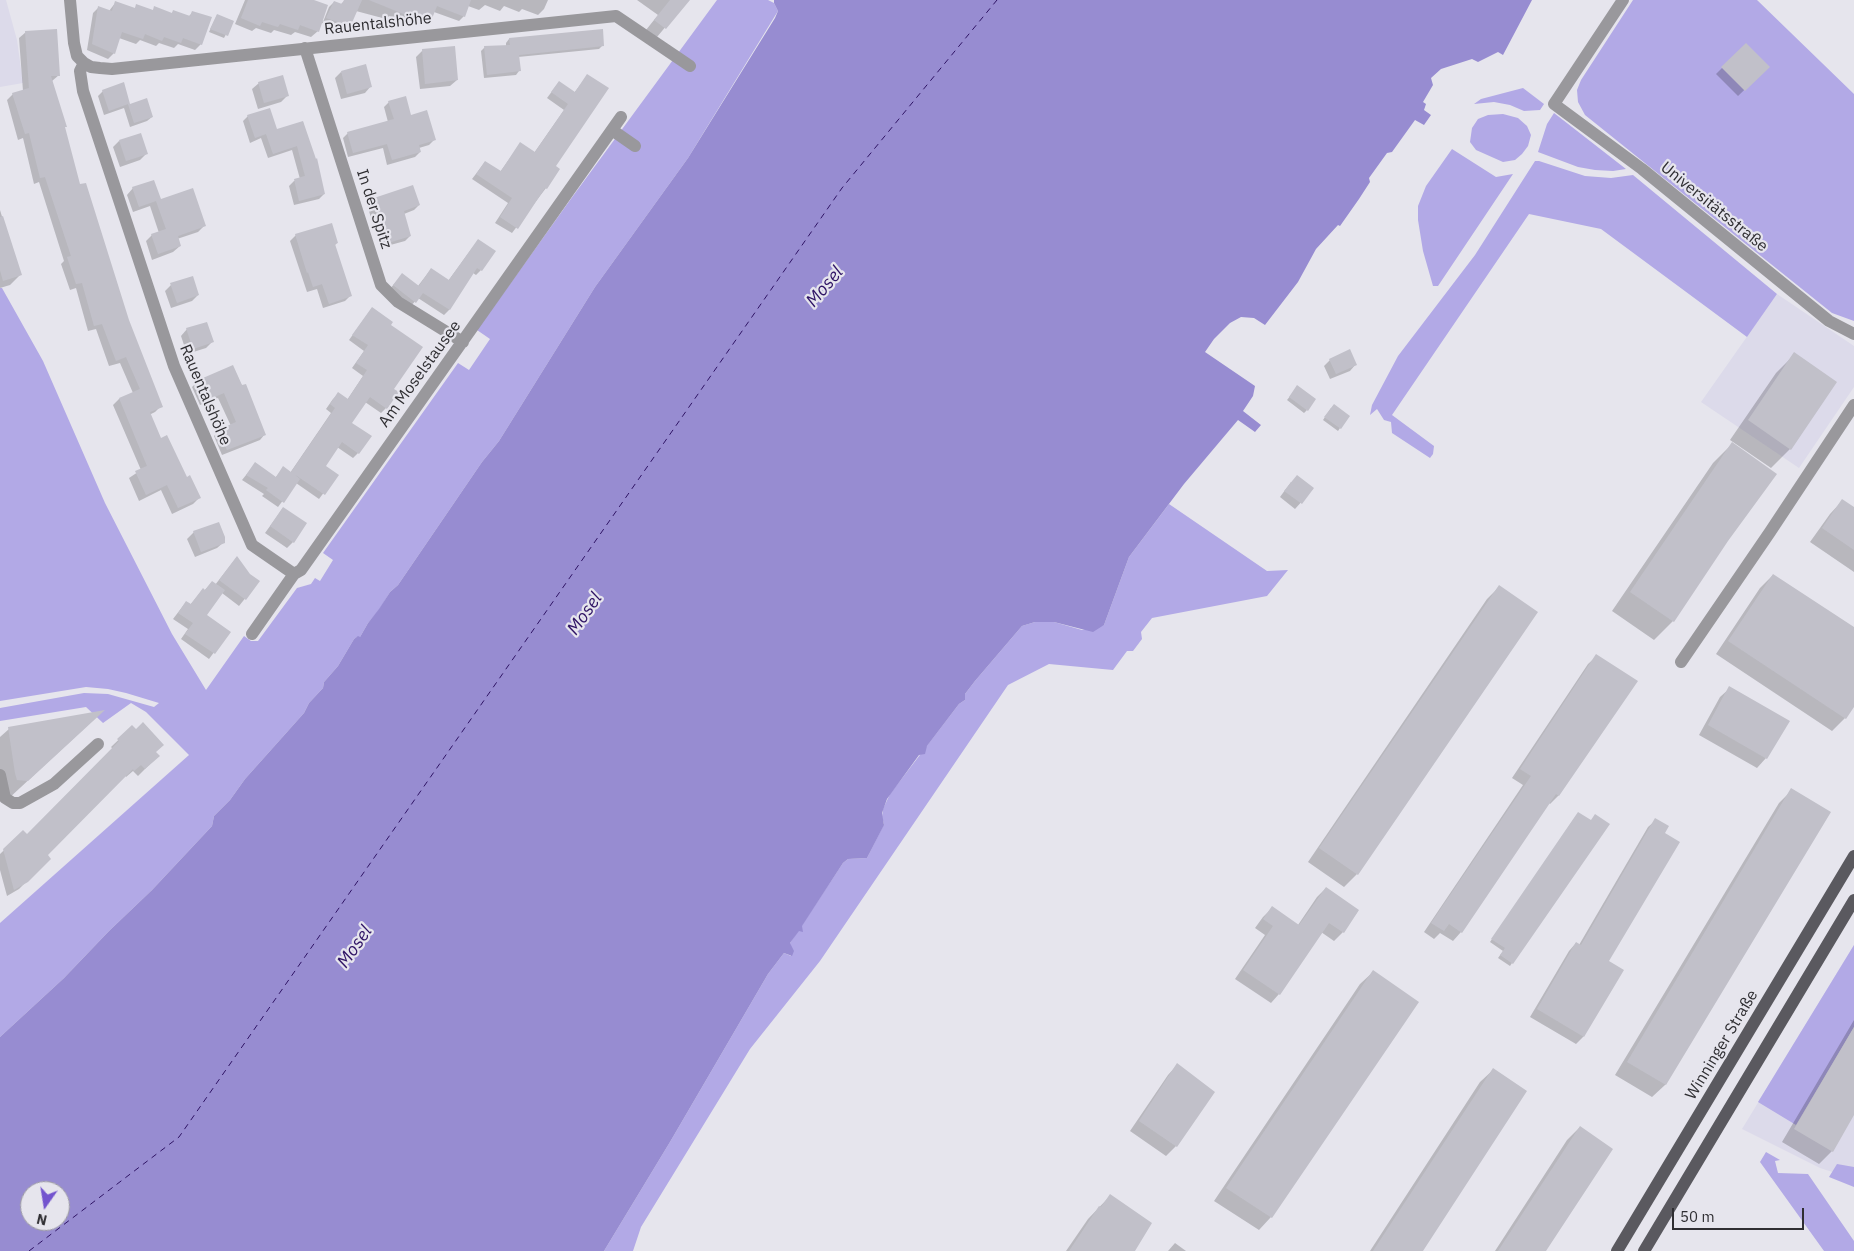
<!DOCTYPE html>
<meta charset="utf-8">
<style>
body{margin:0}
#map{position:relative;width:1854px;height:1251px;overflow:hidden;background:#e6e5ed;font-family:"IBM Plex Sans",sans-serif}
canvas{display:block}
.north{position:absolute;left:20px;top:1181px;width:50px;height:50px;box-sizing:border-box;background:#e6e5ed;border:1px solid #9d9ca2;border-radius:50%;rotate:193deg;font-size:14px;font-weight:700;line-height:20px;text-align:center;color:#2f2e32}
.north::after{content:'';display:block;margin:auto;width:18px;height:22px;background:#7354ce;clip-path:polygon(50% 0,100% 100%,50% 72%,0 100%)}
.scale{position:absolute;left:1672px;top:1208px;width:132px;height:22px;box-sizing:border-box;border:2px solid #2f2e32;border-top:0;padding-left:6px;font-size:15px;line-height:18px;white-space:nowrap;color:#2f2e32;-webkit-text-stroke:4px #e6e5ed;paint-order:stroke}
</style>
<div id="map">
<canvas width="1854" height="1251"></canvas>
<div class="north">N</div>
<div class="scale">50 m</div>
</div>
<script>
const context = document.querySelector('canvas').getContext('2d');
context.lineJoin = 'round';
function fillPath(path, color) {
  context.fillStyle = color;
  context.fill(path, 'evenodd');
}
function shape(rows) {
  const path = new Path2D();
  for (const r of rows) {
    path.moveTo(r[0], r[1]);
    for (let i = 2; i < r.length; i += 2) path.lineTo(r[i], r[i + 1]);
  }
  return path;
}
function trace(path, color, width, dash) {
  context.strokeStyle = color;
  context.lineWidth = width;
  context.lineCap = dash ? 'butt' : 'round';
  context.setLineDash(dash || []);
  context.stroke(path);
}
function drawText(font, color, halo, rows, align = 'center') {
  context.font = font + ' "IBM Plex Sans",sans-serif';
  context.lineWidth = 4.5;
  context.setLineDash([]);
  context.textBaseline = 'middle';
  context.strokeStyle = halo;
  context.fillStyle = color;
  for (const [text, x, y, turn = 0] of rows) {
    context.save();
    context.translate(x, y);
    context.rotate((+turn || 0) * Math.PI / 180);
    context.textAlign = isNaN(turn) ? turn : align;
    if (halo) context.strokeText(text, 0, 0);
    context.fillText(text, 0, 0);
    context.restore();
  }
}
fillPath(shape([
 [0,0,6,0,17,40,23,83,0,87],
 [1777,294,1854,346,1854,387,1799,468,1701,402],
 [1854,945,1854,1179,1820,1168,1742,1129]
]), '#dcdaea');
fillPath(shape([
 [717,0,768,0,774,3,778,11,688,158,595,287,499,441,482,462,398,585,390,592,379,610,368,623,360,637,357,637,354,639,338,666,324,682,323,688,309,703,304,713,245,779,230,800,214,816,212,826,152,890,109,931,64,978,0,1037,0,923,189,755,146,712,131,703,103,723,86,707,0,721,0,708,84,693,108,694,154,707,159,703,126,693,108,689,86,687,0,701,0,288,2,288,43,361,105,503,172,634,206,690,244,636,251,641,258,641,297,588,311,584,315,578,320,581,333,560,323,553,458,363,469,370,490,339,477,330,573,196],
 [1633,0,1757,0,1854,94,1854,321,1832,313,1585,115,1578,102,1577,90,1581,80],
 [1523,88,1544,104,1540,110,1524,111,1510,105,1494,102,1474,104,1481,99],
 [1554,113,1626,169,1613,171,1595,170,1578,167,1538,152,1547,124],
 [1503,114,1518,118,1527,126,1531,135,1528,146,1522,154,1515,160,1503,162,1476,150,1470,142,1472,128,1478,119,1488,115],
 [1452,149,1496,177,1513,174,1438,286,1433,286,1423,251,1418,220,1418,206,1426,186],
 [1535,161,1539,161,1585,176,1611,178,1633,175,1777,294,1747,337,1601,229,1529,214,1392,415,1434,446,1433,454,1430,458,1392,433,1391,422,1384,420,1377,409,1370,415,1372,405,1398,356,1475,255],
 [1169,504,1267,571,1288,570,1267,596,1152,618,1141,632,1142,639,1133,651,1127,651,1113,670,1049,664,1008,685,820,961,750,1049,641,1227,633,1251,604,1251,670,1142,768,974,784,953,791,956,790,943,843,863,848,859,867,858,884,824,882,817,883,809,890,794,959,704,965,700,965,694,975,681,1022,626,1035,622,1054,622,1082,630,1104,625,1129,557],
 [1854,945,1854,1027,1796,1125,1758,1102],
 [1766,1152,1780,1160,1775,1161,1778,1173,1808,1174,1854,1241,1854,1251,1824,1251,1760,1162],
 [1837,1164,1854,1167,1854,1187,1829,1177]
]), '#b2a9e6');
fillPath(shape([
 [774,0,1532,0,1503,55,1498,52,1478,62,1472,59,1441,69,1431,78,1433,85,1423,102,1426,104,1424,110,1431,115,1424,125,1415,120,1392,152,1387,153,1369,178,1370,182,1359,199,1340,226,1338,225,1316,249,1298,282,1265,325,1254,318,1241,317,1230,323,1214,339,1205,352,1255,386,1253,396,1243,411,1261,425,1255,432,1238,420,1184,484,1129,557,1104,625,1093,632,1054,622,1035,622,1022,626,975,681,965,694,965,700,959,704,927,746,925,754,919,755,887,799,882,813,884,825,867,858,848,859,843,863,802,926,803,932,799,931,790,943,794,951,792,956,784,953,768,974,670,1142,604,1251,0,1251,0,1037,64,978,109,931,152,890,212,826,214,816,230,800,245,779,304,713,309,703,323,688,324,682,338,666,354,639,358,636,360,637,368,623,379,609,390,592,398,585,482,462,499,441,595,287,688,158,775,18,778,11,774,3],
 [30,1191,60,1191,60,1221,30,1221]
]), '#978cd1');
fillPath(shape([
 [245,0,310,0,323,22,329,7,334,2,340,5,345,0,548,0,544,9,538,15,522,9,519,12,504,6,500,11,485,5,479,10,468,6,464,16,459,21,434,12,430,20,425,25,408,18,405,22,389,16,386,19,356,11,350,24,345,29,339,26,336,29,320,22,318,31,311,37,295,32,291,35,274,30,271,33,256,28,252,31,235,24],
 [637,0,688,0,657,37,646,30,658,15],
 [116,2,134,9,137,6,152,11,155,8,171,14,173,12,188,17,193,12,201,44,195,50,178,44,174,48,159,43,156,46,140,40,136,44,119,38,114,53,108,59,87,50,93,13,98,8,109,11],
 [217,15,233,21,224,38,209,32],
 [26,32,59,75,52,81,79,186,128,321,161,406,155,412,149,415,160,439,199,498,193,504,172,514,161,490,139,501,129,478,141,470,113,405,119,399,133,393,120,363,109,366,96,329,88,331,76,288,70,290,61,264,64,261,39,182,34,184,23,138,18,140,7,100,13,94,23,91,19,38],
 [509,39,603,45,599,49,518,57,519,71,516,75,484,78,481,51,485,47,506,46,506,43],
 [1746,44,1768,67,1738,96,1716,74],
 [423,50,457,80,450,86,420,89,416,57],
 [341,72,371,86,365,93,341,99,335,78],
 [587,76,546,188,512,233,495,223,508,203,472,179,485,162,500,172,520,144,534,153,564,110,547,98,559,82,574,93],
 [259,83,287,96,281,102,258,109,252,89],
 [103,91,130,105,152,117,147,121,130,127,124,108,104,115,98,96],
 [389,102,410,116,434,140,429,145,419,148,420,152,415,157,387,165,383,148,348,157,343,138,348,133,388,122,384,107],
 [248,116,276,131,303,122,324,194,319,199,294,205,289,186,294,181,300,179,292,150,268,158,261,138,250,143,243,121],
 [119,141,146,154,140,160,120,167,113,147],
 [133,188,160,201,204,226,198,232,177,239,180,246,173,252,152,260,146,241,152,235,159,233,150,206,133,212,127,195],
 [372,200,419,205,414,210,404,214,410,236,405,241,383,247,376,223,373,224,367,205],
 [0,210,20,275,10,285,0,288],
 [296,235,337,243,334,246,351,295,345,301,323,308,317,289,307,292,290,241],
 [478,240,481,270,476,275,473,273,449,310,444,315,418,298,410,307,388,291,402,275,418,286,431,269,448,281],
 [171,285,198,295,192,301,171,308,165,291],
 [372,308,389,326,393,389,386,408,381,413,365,402,351,423,358,453,353,458,337,447,324,466,337,475,319,499,296,483,278,507,262,496,264,494,242,480,255,464,275,478,283,468,290,473,331,413,326,409,333,399,338,394,347,400,363,376,352,368,364,351,349,340],
 [187,329,212,342,206,348,187,354,181,336],
 [1795,354,1790,449,1771,468,1730,440,1776,373],
 [1330,360,1356,364,1350,371,1330,379,1324,366],
 [233,367,265,434,260,440,222,455,214,436,219,431,231,426,218,398,200,405,192,387,197,382],
 [1295,390,1307,410,1304,413,1287,400],
 [1331,408,1340,428,1338,431,1323,420],
 [1732,444,1727,540,1673,621,1654,640,1612,611,1713,463],
 [1291,482,1313,489,1295,509,1280,497],
 [1842,501,1854,509,1854,572,1810,542,1830,514],
 [283,508,293,542,287,548,265,533],
 [218,523,224,542,217,548,195,557,187,539,194,532],
 [236,558,249,575,259,581,239,606,222,593,205,616,229,632,209,659,181,639,188,629,173,619,186,602,190,605,203,589,204,591,212,582,215,585],
 [1773,575,1854,629,1854,705,1845,718,1832,731,1716,654,1760,588],
 [1499,587,1536,612,1357,874,1344,887,1308,862,1487,599],
 [1597,656,1559,795,1550,804,1549,803,1461,932,1453,941,1440,933,1434,939,1424,932,1523,785,1512,778,1588,664],
 [1730,688,1766,758,1757,768,1699,735,1720,697],
 [102,712,7,800,0,799,0,737,9,729],
 [132,727,158,756,138,776,133,771,126,777,125,775,46,855,49,859,19,889,7,896,0,870,0,854,23,832,27,836,113,749,111,747],
 [1792,790,1829,812,1665,1085,1652,1097,1615,1075,1779,803],
 [1576,816,1512,963,1510,966,1498,958,1503,951,1490,942],
 [1656,820,1583,1037,1576,1044,1530,1017,1569,951,1576,943,1579,945,1648,827],
 [1326,888,1358,911,1343,932,1334,941,1321,932,1279,994,1271,1003,1235,979,1265,935,1255,928,1263,917,1272,908,1298,925,1317,897],
 [1373,972,1271,1217,1259,1230,1214,1201,1360,984],
 [1854,1020,1854,1113,1832,1151,1819,1164,1782,1142],
 [1177,1065,1176,1146,1166,1156,1130,1131,1168,1075],
 [1493,1070,1421,1251,1370,1251,1480,1082],
 [1580,1127,1545,1251,1495,1251,1567,1140],
 [1110,1196,1134,1251,1066,1251,1088,1219],
 [1175,1243,1186,1251,1168,1251]
]), '#0003');
trace(shape([
 [29,1251,179,1137,842,188,997,0]
]), '#2f1465', 1, [6, 5]);
fillPath(shape([
 [248,0,314,0,328,5,319,32,300,25,298,30,280,24,278,27,262,22,260,26,241,18],
 [344,0,362,0,351,25,344,21,343,24,326,18,334,1,342,4],
 [369,0,471,0,465,17,437,6,431,21,412,13,411,17],
 [670,0,690,0,666,29,654,20],
 [115,1,135,8,136,4,153,10,154,6,172,13,173,10,190,16,192,11,212,17,202,45,183,38,181,43,164,37,162,41,145,34,143,39,122,32,115,54,92,44,98,6,112,11],
 [217,14,234,21,228,36,210,29],
 [57,29,60,76,51,76,67,127,65,127,80,184,86,183,129,320,163,407,150,412,161,438,167,435,187,477,190,475,201,498,178,508,167,485,146,495,135,471,147,466,119,398,140,389,126,357,116,361,102,324,94,326,82,283,76,284,67,257,71,256,45,177,40,178,29,133,25,134,12,93,29,88,25,31],
 [603,29,604,46,519,55,521,71,487,75,484,46,510,45,509,38],
 [1746,43,1770,67,1745,91,1721,67],
 [455,46,458,80,425,84,422,49],
 [366,64,372,87,347,94,341,71],
 [587,74,609,88,556,166,560,169,547,189,545,188,518,229,500,217,512,198,476,174,485,161,501,171,520,142,535,152,568,104,551,92,559,81,575,92],
 [283,75,289,96,264,103,258,82],
 [124,82,130,104,147,98,153,117,134,123,128,104,109,111,102,90],
 [406,96,411,115,427,110,436,140,419,145,421,152,392,160,387,144,353,153,347,132,394,119,388,101],
 [270,108,277,129,303,121,316,159,317,158,325,194,299,201,294,179,305,176,297,146,273,154,266,134,255,138,247,115],
 [141,133,148,154,126,161,119,140],
 [154,180,161,199,193,188,206,226,178,236,181,246,158,254,151,234,166,229,156,201,139,207,132,187],
 [413,185,420,205,404,211,411,236,388,243,381,219,379,220,371,199],
 [3,216,22,275,3,281,0,270,0,217],
 [332,223,338,243,335,244,352,296,329,304,322,284,313,287,308,272,307,273,295,234],
 [478,239,496,251,482,271,477,268,450,310,423,293,416,303,393,285,402,273,419,286,431,268,449,280],
 [193,276,199,295,177,303,170,283],
 [372,307,393,322,391,325,423,347,394,389,399,392,387,409,370,397,352,423,372,436,359,454,342,442,326,466,339,475,325,495,294,474,300,479,284,503,266,490,268,488,246,475,255,462,276,477,283,466,291,472,335,408,330,404,338,392,348,399,367,370,356,363,368,345,352,335],
 [207,322,214,342,193,349,186,328],
 [1350,349,1357,365,1336,374,1329,359],
 [1794,352,1837,382,1791,450,1748,420],
 [233,365,242,385,246,384,266,435,227,450,218,430,236,422,224,393,205,401,196,381],
 [1297,385,1316,399,1308,411,1289,397],
 [1334,404,1350,416,1341,429,1324,417],
 [1732,442,1777,474,1728,541,1674,622,1630,592],
 [1297,475,1314,488,1302,504,1284,491],
 [1842,499,1854,507,1854,550,1822,528],
 [283,507,307,523,294,543,270,526],
 [219,522,225,537,225,543,201,552,193,531],
 [237,556,250,574,260,581,246,600,219,580],
 [1773,574,1854,627,1854,707,1846,719,1728,641],
 [212,581,225,590,207,615,231,632,215,654,185,634,193,623,178,613,186,601,191,604,203,588,205,590],
 [1499,585,1538,612,1358,875,1319,848],
 [1596,654,1638,681,1559,796,1556,794,1462,933,1449,924,1444,931,1431,923,1531,776,1520,769],
 [1729,686,1790,721,1767,759,1708,725],
 [105,710,28,781,17,780,15,773,8,727],
 [143,722,164,745,156,752,160,756,145,769,141,765,134,771,133,769,48,855,51,859,28,882,14,890,3,849,23,830,27,834,119,741,117,739,132,725,136,729],
 [1791,788,1831,812,1666,1085,1627,1062],
 [1578,812,1591,820,1595,814,1610,824,1513,964,1500,955,1505,948,1491,939],
 [1655,818,1669,826,1665,833,1680,842,1609,961,1624,970,1584,1037,1537,1009,1576,942,1581,945],
 [1326,887,1359,910,1344,933,1329,923,1280,995,1243,970,1273,926,1263,919,1272,906,1299,925],
 [1373,970,1419,1002,1272,1218,1226,1188],
 [1854,1027,1854,1115,1833,1152,1794,1129],
 [1177,1063,1215,1092,1177,1147,1139,1121],
 [1493,1068,1527,1091,1423,1251,1373,1251],
 [1580,1126,1613,1149,1546,1251,1498,1251],
 [1110,1194,1152,1223,1135,1251,1069,1251,1099,1206,1101,1207]
]), '#c1c0c9');
trace(shape([
 [70,0,74,43,77,56,84,63,91,67,100,68,112,69,616,16,690,66],
 [1623,0,1554,104,1642,169,1829,321,1854,334],
 [305,48,381,285,398,302,463,342],
 [84,63,80,71,83,91,174,366,252,545,294,574],
 [612,130,635,146],
 [252,634,294,574,301,570,621,117],
 [1681,662,1770,532,1854,405],
 [0,775,5,798,13,803,20,803,54,784,98,744]
]), '#99989c', 12);
trace(shape([
 [1617,1251,1854,856],
 [1644,1251,1854,900]
]), '#5a595f', 12);
drawText('16px', '#2f2e32', '#e6e5ed', [
 ["Rauentalshöhe",378,24,-6],
 ["Universitätsstraße",1714,207,39],
 ["In der Spitz",374,209,72],
 ["Am Moselstausee",420,374,-54],
 ["Rauentalshöhe",205,395,67],
 ["Winninger Straße",1722,1045,-59]
]);
drawText('italic 18px', '#2f1465', '#e6e5ed', [
 ["Mosel",825,287,-50],
 ["Mosel",585,614,-55],
 ["Mosel",355,947,-55]
]);
</script>
